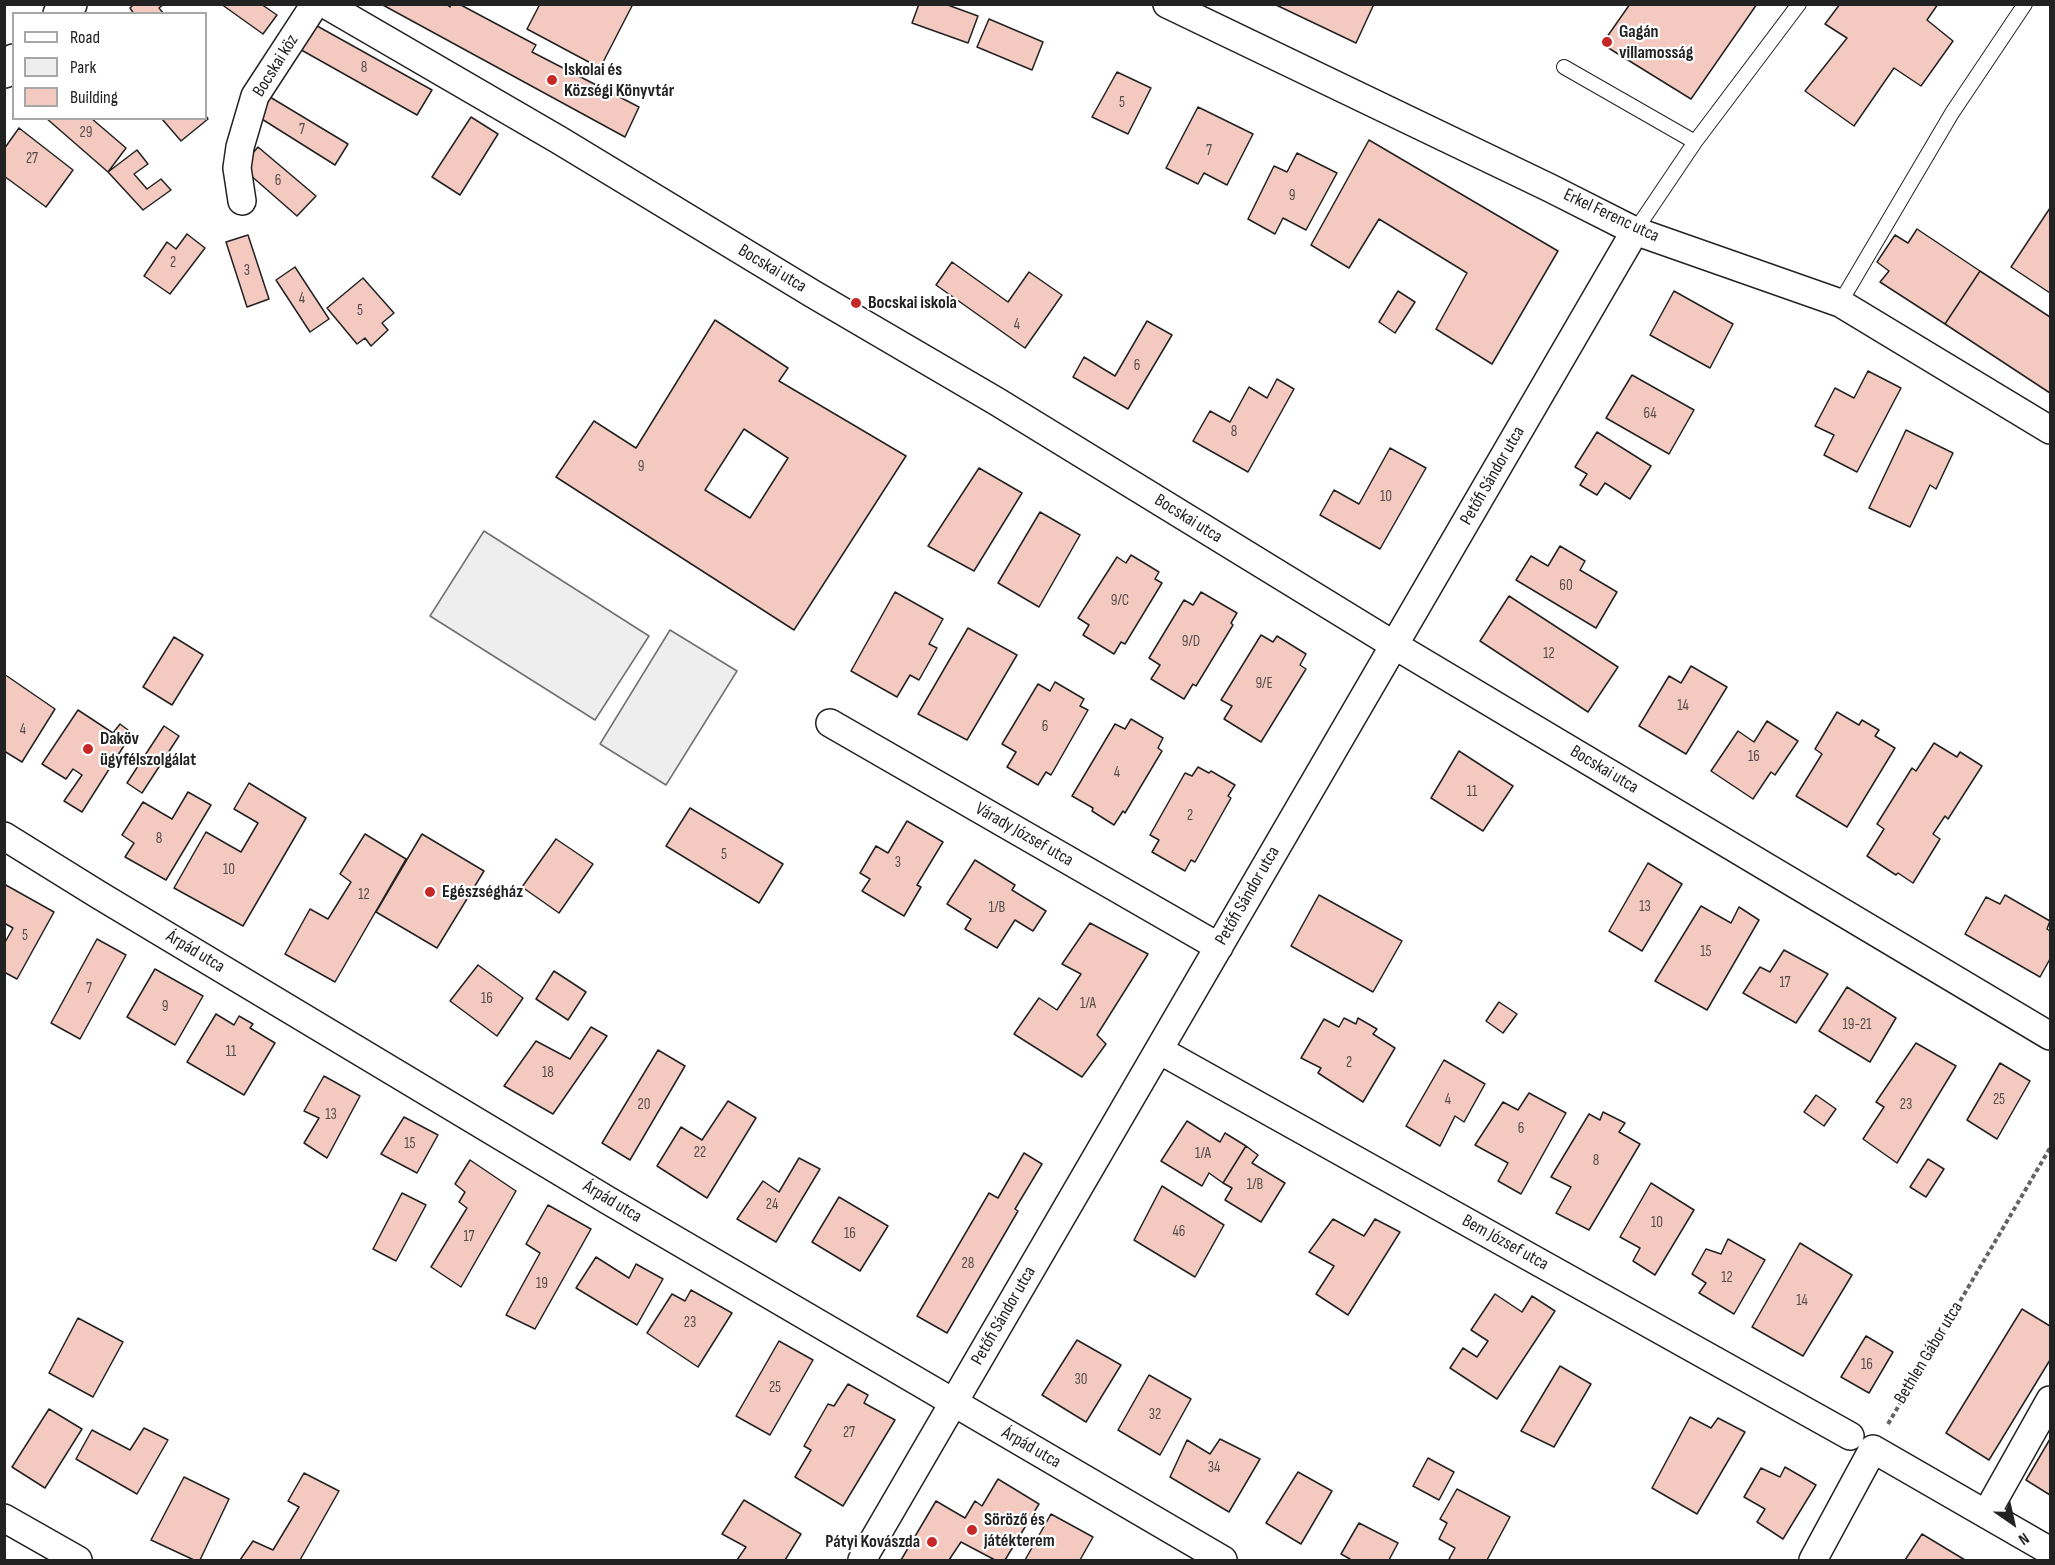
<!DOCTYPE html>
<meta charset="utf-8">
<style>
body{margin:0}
#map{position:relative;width:2055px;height:1565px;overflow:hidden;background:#fff;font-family:"Sofia Sans Condensed",sans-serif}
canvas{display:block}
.frame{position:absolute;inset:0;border:6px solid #222;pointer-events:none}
.legend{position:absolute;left:12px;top:12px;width:195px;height:108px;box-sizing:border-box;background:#fff;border:2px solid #a7a7a7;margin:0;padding:8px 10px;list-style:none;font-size:18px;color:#222}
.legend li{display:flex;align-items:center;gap:12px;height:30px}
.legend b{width:30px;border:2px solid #a7a7a7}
.north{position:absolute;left:1983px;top:1493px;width:60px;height:60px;-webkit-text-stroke:4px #fff;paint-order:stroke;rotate:146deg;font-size:16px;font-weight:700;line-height:24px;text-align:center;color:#222}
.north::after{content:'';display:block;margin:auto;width:21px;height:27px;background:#222;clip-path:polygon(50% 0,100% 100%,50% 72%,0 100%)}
</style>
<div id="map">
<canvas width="2055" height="1565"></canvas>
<div class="frame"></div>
<ul class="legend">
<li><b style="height:8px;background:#fff"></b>Road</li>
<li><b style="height:16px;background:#eee"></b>Park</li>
<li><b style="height:16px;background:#f3c9c0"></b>Building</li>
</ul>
<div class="north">N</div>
</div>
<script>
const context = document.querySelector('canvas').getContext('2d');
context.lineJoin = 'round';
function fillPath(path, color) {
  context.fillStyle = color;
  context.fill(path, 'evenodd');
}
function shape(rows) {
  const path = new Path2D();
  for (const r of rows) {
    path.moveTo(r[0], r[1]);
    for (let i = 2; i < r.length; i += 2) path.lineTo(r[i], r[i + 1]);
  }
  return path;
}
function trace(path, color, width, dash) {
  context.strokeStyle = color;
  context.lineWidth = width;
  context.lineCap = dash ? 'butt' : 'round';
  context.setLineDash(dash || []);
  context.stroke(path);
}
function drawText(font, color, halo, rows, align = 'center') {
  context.font = font + ' "Sofia Sans Condensed",sans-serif';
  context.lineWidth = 4.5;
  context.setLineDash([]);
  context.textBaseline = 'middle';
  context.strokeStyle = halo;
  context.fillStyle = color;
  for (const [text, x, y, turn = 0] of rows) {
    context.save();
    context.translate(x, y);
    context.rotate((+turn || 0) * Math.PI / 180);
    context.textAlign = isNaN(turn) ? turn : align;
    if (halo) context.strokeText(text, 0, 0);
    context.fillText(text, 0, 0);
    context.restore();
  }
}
const green = shape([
 [484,531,649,636,595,720,430,616,484,531],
 [670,630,737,671,666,785,600,744,670,630]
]);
fillPath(green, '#eee');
trace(green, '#6f6f6f', 1.5);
const building = shape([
 [134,4,164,4,159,8,164,14,134,14,130,8,134,4],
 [221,4,261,4,277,15,263,34,221,4],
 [381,4,446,4,450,7,451,4,459,4,536,45,532,52,639,107,625,137,381,4],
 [540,4,633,4,600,68,527,29,540,4],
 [919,4,945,4,978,16,968,43,912,23,919,4],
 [1274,4,1374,4,1356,43,1274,4],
 [1630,4,1757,4,1691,99,1602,44,1630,4],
 [1840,4,1938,4,1927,20,1953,41,1921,86,1894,68,1854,126,1805,91,1847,38,1825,24,1840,4],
 [989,19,1043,42,1032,70,977,47,989,19],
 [310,22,432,90,417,115,296,47,310,22],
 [1117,72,1151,88,1128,134,1092,117,1117,72],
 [270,97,348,144,335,165,257,116,270,97],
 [1198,107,1253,134,1227,185,1204,173,1198,184,1166,168,1198,107],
 [206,116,208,119,181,141,162,119,206,118,206,116],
 [471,117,498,134,460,195,432,177,471,117],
 [46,118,91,118,126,148,108,172,46,118],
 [19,128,73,170,46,207,4,176,4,149,19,128],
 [1369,140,1558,251,1492,364,1436,329,1467,273,1379,219,1349,268,1311,245,1369,140],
 [258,147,316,196,297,216,241,167,258,147],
 [137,150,148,164,134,174,147,189,161,179,171,190,143,210,108,172,137,150],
 [1297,153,1337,173,1306,230,1283,218,1275,234,1248,219,1274,166,1287,172,1297,153],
 [2050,208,2050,293,2011,267,2050,208],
 [1917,229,1980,271,1945,324,1880,282,1889,271,1877,262,1895,235,1908,243,1917,229],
 [187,234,205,248,170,294,144,276,167,242,176,249,187,234],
 [248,235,269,299,247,307,226,242,248,235],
 [952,262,1008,302,1029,272,1062,295,1025,348,936,285,952,262],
 [295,267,329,319,310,332,276,280,295,267],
 [1980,271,2050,317,2050,393,1945,324,1980,271],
 [363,278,394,313,382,323,388,330,371,346,365,338,357,344,327,308,363,278],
 [1398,291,1415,302,1395,333,1379,322,1398,291],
 [1674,291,1733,324,1710,368,1650,335,1674,291],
 [715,320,788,368,779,381,906,456,794,630,556,477,594,421,636,448,715,320],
 [744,429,788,458,750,518,705,490,744,429],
 [1147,321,1172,335,1128,409,1073,377,1084,357,1115,376,1147,321],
 [1868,371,1901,388,1857,472,1824,455,1834,435,1815,426,1835,388,1854,398,1868,371],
 [1632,375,1694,410,1669,454,1606,418,1632,375],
 [1277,379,1294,389,1248,472,1193,441,1210,411,1230,422,1249,387,1267,398,1277,379],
 [1906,430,1953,453,1936,489,1930,485,1910,527,1869,508,1906,430],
 [1597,432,1651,466,1630,499,1605,483,1597,495,1580,485,1587,474,1575,467,1597,432],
 [1390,448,1426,468,1380,549,1320,515,1334,490,1359,504,1390,448],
 [979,468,1022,493,974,571,928,546,979,468],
 [1040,512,1080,535,1039,607,998,583,1040,512],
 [1560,546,1585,561,1580,570,1617,592,1596,628,1516,580,1531,556,1548,566,1560,546],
 [1131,555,1159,572,1155,579,1162,583,1125,644,1121,642,1114,654,1083,635,1089,625,1078,618,1117,557,1126,563,1131,555],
 [895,592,943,619,929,644,937,648,919,680,910,675,897,697,851,671,895,592],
 [1201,592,1237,613,1231,623,1233,625,1196,686,1193,684,1184,699,1151,679,1160,665,1149,658,1184,600,1193,605,1201,592],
 [1509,596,1618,667,1588,712,1480,641,1509,596],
 [968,628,1017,655,967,740,918,714,968,628],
 [1261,635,1273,642,1277,636,1306,654,1300,665,1306,669,1261,742,1224,719,1232,706,1221,700,1261,635],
 [174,637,203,655,172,705,143,687,174,637],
 [1691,666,1727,687,1686,754,1639,726,1669,676,1681,683,1691,666],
 [4,674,55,709,22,762,4,751,4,674],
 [1055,682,1084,699,1080,706,1088,710,1051,775,1046,772,1038,785,1007,767,1016,752,1002,744,1038,684,1050,691,1055,682],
 [78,710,113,733,120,724,132,733,82,812,64,801,82,775,73,769,66,779,42,764,78,710],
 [1837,712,1859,725,1862,720,1879,730,1875,736,1895,748,1847,827,1796,796,1822,754,1815,749,1837,712],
 [1131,719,1163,738,1158,748,1162,751,1125,813,1123,811,1114,825,1092,811,1093,808,1072,796,1115,724,1125,729,1131,719],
 [1767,721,1798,741,1775,775,1771,772,1753,799,1711,771,1738,731,1754,742,1767,721],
 [164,726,179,736,142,793,127,783,164,726],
 [1934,743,1957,757,1960,752,1982,766,1948,819,1945,816,1933,834,1940,839,1913,883,1898,873,1896,875,1867,856,1884,829,1877,824,1912,768,1916,771,1934,743],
 [1459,751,1513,786,1483,831,1431,798,1459,751],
 [1198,767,1209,773,1211,771,1235,785,1228,796,1231,798,1195,862,1191,860,1185,871,1152,852,1159,840,1150,835,1185,773,1192,776,1198,767],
 [249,783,306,818,243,926,174,888,206,832,241,852,258,823,234,809,249,783],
 [188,792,211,805,166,880,125,857,134,843,122,835,143,802,172,819,188,792],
 [690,808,783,864,759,903,666,846,690,808],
 [907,821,943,842,917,885,921,887,904,916,862,891,870,879,860,873,876,846,888,853,907,821],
 [365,834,406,859,335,982,285,954,310,909,328,919,351,882,340,874,365,834],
 [422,834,484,871,437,948,376,912,422,834],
 [556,839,593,864,559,913,522,887,556,839],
 [975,860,1015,885,1012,890,1046,911,1033,931,1015,920,997,948,965,929,971,919,947,904,975,860],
 [1648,863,1682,884,1642,951,1609,931,1648,863],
 [4,884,54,912,17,979,4,972,4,944,13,928,4,923,4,884],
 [1319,895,1402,941,1373,992,1291,946,1319,895],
 [2005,895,2050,921,2047,929,2050,931,2050,959,2040,977,1965,934,1986,897,2000,904,2005,895],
 [1701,906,1731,923,1739,907,1759,920,1707,1010,1655,981,1701,906],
 [1090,923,1148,954,1097,1035,1106,1044,1082,1077,1014,1034,1039,998,1057,1010,1081,974,1062,964,1090,923],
 [97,939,126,955,80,1039,51,1023,97,939],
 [1784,950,1828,974,1796,1023,1743,993,1760,967,1770,972,1784,950],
 [478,965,523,998,497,1036,450,1001,478,965],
 [155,969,203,996,175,1045,127,1017,155,969],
 [554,971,586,992,568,1020,536,999,554,971],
 [1847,987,1896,1018,1870,1062,1819,1031,1847,987],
 [1499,1002,1517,1014,1503,1033,1486,1021,1499,1002],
 [216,1014,234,1025,239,1016,253,1024,250,1028,275,1043,244,1095,187,1062,216,1014],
 [1344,1018,1356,1024,1358,1018,1377,1029,1373,1034,1395,1048,1363,1102,1318,1073,1321,1068,1301,1058,1324,1019,1339,1027,1344,1018],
 [591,1027,607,1036,553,1114,504,1086,536,1041,570,1059,591,1027],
 [1916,1043,1956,1066,1897,1163,1863,1139,1884,1107,1876,1102,1916,1043],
 [658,1050,685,1066,630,1160,602,1143,658,1050],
 [1444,1060,1485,1084,1464,1122,1455,1116,1440,1146,1406,1126,1444,1060],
 [2000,1063,2030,1081,1997,1139,1967,1120,2000,1063],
 [324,1076,360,1096,327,1158,304,1143,319,1118,304,1111,324,1076],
 [1529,1093,1566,1113,1521,1194,1498,1181,1508,1163,1475,1145,1503,1102,1518,1110,1529,1093],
 [1816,1095,1836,1109,1824,1126,1804,1112,1816,1095],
 [728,1101,756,1118,707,1198,657,1166,681,1127,702,1140,728,1101],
 [1603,1112,1625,1123,1619,1132,1640,1144,1589,1230,1556,1213,1571,1187,1551,1177,1589,1114,1600,1120,1603,1112],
 [404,1117,438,1135,417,1173,381,1154,404,1117],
 [1187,1121,1220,1142,1225,1133,1246,1146,1223,1183,1209,1173,1202,1186,1161,1161,1187,1121],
 [1246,1146,1258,1155,1252,1163,1285,1183,1261,1222,1225,1200,1232,1188,1223,1183,1246,1146],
 [1024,1153,1042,1164,1015,1209,1018,1211,947,1333,917,1316,989,1193,998,1198,1024,1153],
 [799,1158,820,1169,776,1242,737,1219,763,1181,779,1192,799,1158],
 [1928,1159,1944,1169,1926,1197,1910,1187,1928,1159],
 [470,1160,516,1191,461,1287,431,1267,467,1208,459,1202,465,1192,455,1184,470,1160],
 [1651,1183,1694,1210,1655,1275,1633,1261,1640,1248,1620,1237,1651,1183],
 [1162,1186,1224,1225,1195,1277,1134,1240,1162,1186],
 [402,1193,426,1205,396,1261,373,1249,402,1193],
 [839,1197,888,1226,860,1271,812,1242,839,1197],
 [548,1205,591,1229,535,1329,506,1315,540,1253,526,1244,548,1205],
 [1333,1219,1364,1236,1375,1219,1400,1232,1348,1315,1316,1294,1334,1266,1309,1252,1333,1219],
 [1728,1239,1765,1260,1734,1314,1699,1293,1706,1283,1692,1274,1706,1249,1721,1254,1728,1239],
 [1800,1243,1852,1275,1803,1356,1752,1327,1800,1243],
 [596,1257,629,1278,636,1264,663,1279,637,1325,576,1288,596,1257],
 [691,1290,732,1313,698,1367,647,1333,672,1294,685,1301,691,1290],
 [1495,1294,1522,1312,1532,1296,1555,1311,1497,1399,1450,1368,1463,1348,1477,1357,1488,1341,1471,1330,1495,1294],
 [2022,1309,2050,1326,2050,1360,1989,1460,1946,1433,2022,1309],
 [78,1318,123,1342,93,1397,49,1373,78,1318],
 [1866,1336,1893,1352,1869,1393,1841,1377,1866,1336],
 [1077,1340,1121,1365,1086,1422,1042,1395,1077,1340],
 [779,1341,813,1360,770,1435,736,1416,779,1341],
 [1560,1366,1591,1384,1554,1447,1521,1431,1560,1366],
 [1149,1375,1191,1399,1160,1455,1118,1430,1149,1375],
 [848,1384,868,1395,864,1403,895,1420,843,1506,795,1477,811,1450,804,1446,828,1404,834,1406,848,1384],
 [49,1409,82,1429,45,1488,12,1467,49,1409],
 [1690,1417,1711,1428,1718,1418,1745,1432,1697,1514,1652,1488,1690,1417],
 [144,1428,168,1440,137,1494,76,1459,92,1430,130,1450,144,1428],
 [1220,1439,1260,1459,1229,1512,1170,1477,1187,1440,1210,1454,1220,1439],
 [2050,1439,2050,1495,2026,1480,2050,1439],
 [1428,1458,1454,1472,1439,1500,1413,1486,1428,1458],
 [1785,1467,1816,1485,1783,1539,1757,1522,1765,1509,1744,1497,1761,1468,1780,1477,1785,1467],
 [1298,1472,1332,1491,1301,1544,1266,1523,1298,1472],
 [304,1473,339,1491,300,1560,240,1560,253,1541,273,1550,299,1507,288,1501,304,1473],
 [184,1477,229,1499,200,1560,194,1560,151,1540,184,1477],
 [998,1479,1039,1504,1005,1560,995,1560,961,1542,949,1560,901,1560,936,1501,965,1518,975,1501,982,1506,998,1479],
 [1457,1489,1510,1517,1487,1560,1451,1560,1449,1559,1455,1548,1439,1539,1447,1523,1440,1519,1457,1489],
 [744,1500,801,1534,785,1560,737,1560,746,1547,722,1534,744,1500],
 [1051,1514,1093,1537,1080,1560,1025,1560,1051,1514],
 [1359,1523,1398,1543,1389,1560,1349,1560,1350,1559,1341,1554,1359,1523],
 [1922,1534,1965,1560,1905,1560,1922,1534]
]);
fillPath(building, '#f3c9c0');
trace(building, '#222', 1.5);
const service = shape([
 [1564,67,1695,142],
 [1635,231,1695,142,1799,4],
 [1840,303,1952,113,2025,4]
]);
const minor = shape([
 [325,4,559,140,813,294,996,401,1394,645,2050,1036],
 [1167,4,1550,188,1635,231,1840,303,2050,430],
 [242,201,237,168,240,147,255,96,315,4],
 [830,723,1219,947],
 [4,836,99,895,609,1201,1223,1560],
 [1159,1050,1850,1436],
 [1986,1514,2050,1400],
 [4,1518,78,1560],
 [862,1560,1635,231],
 [1813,1560,1873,1449,2050,1551]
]);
const secondary = shape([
 [60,14,70,4],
 [4,71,14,61]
]);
trace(service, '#222', 16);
trace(minor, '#222', 30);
trace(secondary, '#222', 36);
trace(shape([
 [1888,1424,2050,1148]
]), '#646464', 4, [4.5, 3]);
trace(service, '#fff', 14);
trace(minor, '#fff', 27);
trace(secondary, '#fff', 33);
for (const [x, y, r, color] of [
 [1607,42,6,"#c62828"],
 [552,80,6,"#c62828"],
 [856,303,6,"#c62828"],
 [88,749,6,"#c62828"],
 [430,892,6,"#c62828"],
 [972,1530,6,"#c62828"],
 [932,1542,6,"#c62828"]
]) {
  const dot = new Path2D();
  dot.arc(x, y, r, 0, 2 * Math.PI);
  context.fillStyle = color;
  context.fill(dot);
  trace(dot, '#fff', 2);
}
drawText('15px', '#564c4a', null, [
 ["8",364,68],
 ["5",1122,103],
 ["7",302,130],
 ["29",86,133],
 ["7",1209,151],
 ["27",32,159],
 ["6",278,181],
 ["9",1292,196],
 ["2",173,263],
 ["3",247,271],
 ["4",302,299],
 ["5",360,311],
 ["4",1017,325],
 ["6",1137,366],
 ["64",1650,414],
 ["8",1234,432],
 ["9",641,467],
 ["10",1386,497],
 ["60",1566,586],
 ["9/C",1120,601],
 ["9/D",1191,642],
 ["12",1549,654],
 ["9/E",1264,684],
 ["14",1683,706],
 ["6",1045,727],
 ["4",23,730],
 ["16",1754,757],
 ["4",1117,773],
 ["11",1472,792],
 ["2",1190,816],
 ["8",159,839],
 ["5",724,855],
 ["3",898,863],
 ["10",229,870],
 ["12",364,895],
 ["13",1645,907],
 ["1/B",997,908],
 ["5",25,936],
 ["15",1706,952],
 ["17",1785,983],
 ["7",89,989],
 ["16",487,999],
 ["1/A",1088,1004],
 ["9",165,1007],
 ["19-21",1857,1025],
 ["11",231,1052],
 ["2",1349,1063],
 ["18",548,1073],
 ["4",1448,1100],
 ["25",1999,1100],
 ["20",644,1105],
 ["23",1906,1105],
 ["13",331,1115],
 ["6",1521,1129],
 ["15",410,1144],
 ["22",700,1153],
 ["1/A",1203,1154],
 ["8",1596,1161],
 ["1/B",1255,1185],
 ["24",772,1205],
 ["10",1657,1223],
 ["46",1179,1232],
 ["16",850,1234],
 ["17",469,1237],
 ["28",968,1264],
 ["12",1727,1278],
 ["19",542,1284],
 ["14",1802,1301],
 ["23",690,1323],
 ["16",1867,1365],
 ["30",1081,1380],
 ["25",775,1388],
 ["32",1155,1415],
 ["27",849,1433],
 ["34",1214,1468]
]);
drawText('bold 18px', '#222', '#fff', [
 ["Gagán",1619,32],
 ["villamosság",1619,53],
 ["Iskolai és",564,70],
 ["Községi Könyvtár",564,91],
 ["Bocskai iskola",868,303],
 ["Daköv",100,739],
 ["ügyfélszolgálat",100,760],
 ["Egészségház",442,892],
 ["Söröző és",984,1520],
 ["játékterem",984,1541],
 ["Pátyi Kovászda",920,1542,"right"]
], 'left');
drawText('18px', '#222', '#fff', [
 ["Bocskai köz",276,66,-58],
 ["Erkel Ferenc utca",1611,216,25],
 ["Bocskai utca",772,269,31],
 ["Petőfi Sándor utca",1493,476,-60],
 ["Bocskai utca",1188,519,32],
 ["Bocskai utca",1604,770,31],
 ["Várady József utca",1024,835,30],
 ["Petőfi Sándor utca",1248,896,-60],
 ["Árpád utca",195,952,31],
 ["Árpád utca",612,1202,31],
 ["Bem József utca",1505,1243,29],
 ["Petőfi Sándor utca",1004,1316,-60],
 ["Bethlen Gábor utca",1929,1353,-59],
 ["Árpád utca",1031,1448,30]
]);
</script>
